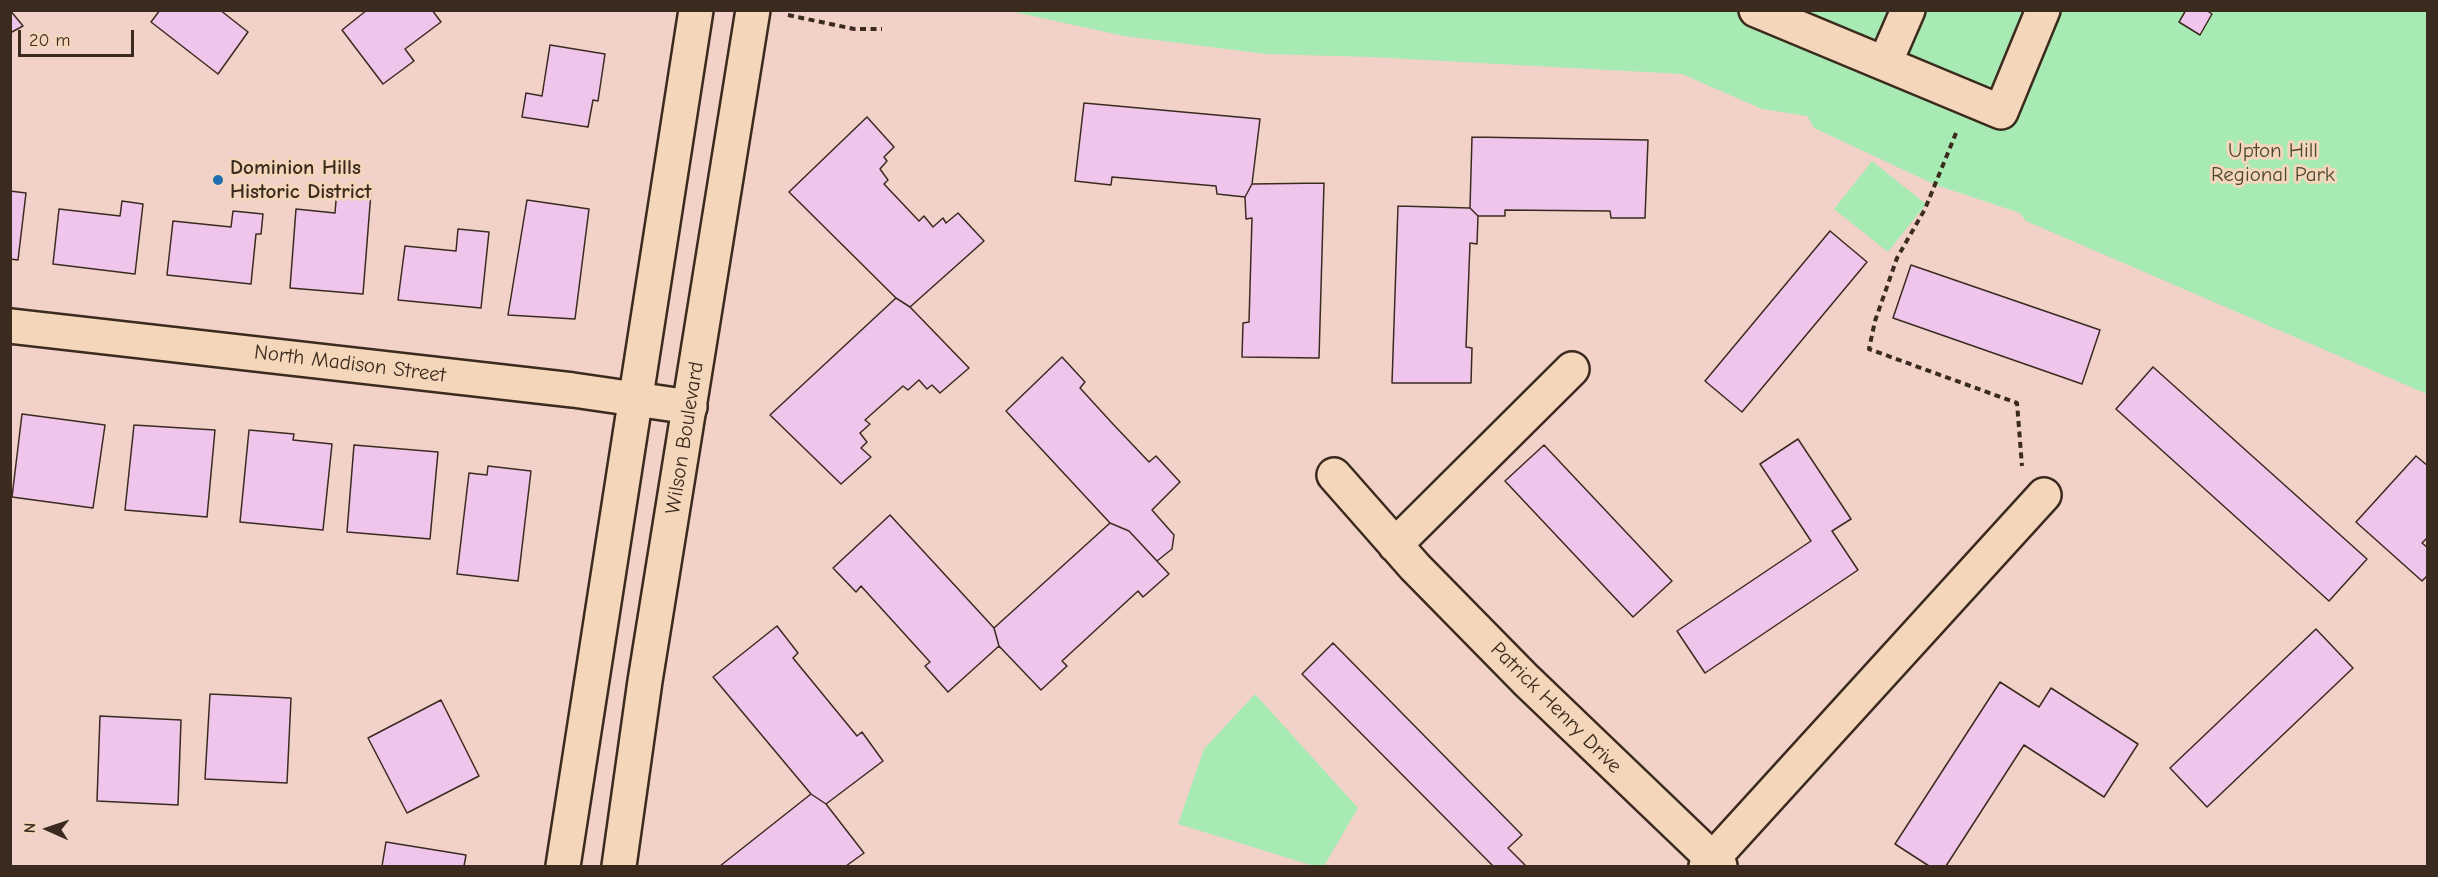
<!DOCTYPE html>
<style>
body{margin:0}
#map{position:relative;width:2438px;height:877px;overflow:hidden;background:#f2d1c9;font-family:"Comic Neue",sans-serif}
canvas{display:block}
.frame{position:absolute;inset:0;border:12px solid #3b2a1e;pointer-events:none}
.north{position:absolute;left:18px;top:799px;width:60px;height:60px;-webkit-text-stroke:4px #f4d6ba;paint-order:stroke;rotate:273deg;font-size:16px;font-weight:700;line-height:24px;text-align:center;color:#3b2a1e}
.north::after{content:'';display:block;margin:auto;width:21px;height:27px;background:#3b2a1e;clip-path:polygon(50% 0,100% 100%,50% 72%,0 100%)}
.scale{position:absolute;left:18px;top:30px;width:116px;height:27px;box-sizing:border-box;border:3px solid #3b2a1e;border-top:0;padding-left:8px;font-size:18px;line-height:21px;white-space:nowrap;color:#3b2a1e;-webkit-text-stroke:4px #f4d6ba;paint-order:stroke}
</style>
<div id="map">
<canvas width="2438" height="877"></canvas>
<div class="frame"></div>
<div class="north">N</div>
<div class="scale">20 m</div>
</div>
<script>
const context = document.querySelector('canvas').getContext('2d');
context.lineJoin = 'round';
function fillPath(path, color) {
  context.fillStyle = color;
  context.fill(path, 'evenodd');
}
function shape(rows) {
  const path = new Path2D();
  for (const r of rows) {
    path.moveTo(r[0], r[1]);
    for (let i = 2; i < r.length; i += 2) path.lineTo(r[i], r[i + 1]);
  }
  return path;
}
function trace(path, color, width, dash) {
  context.strokeStyle = color;
  context.lineWidth = width;
  context.lineCap = dash ? 'butt' : 'round';
  context.setLineDash(dash || []);
  context.stroke(path);
}
function drawText(font, color, halo, rows, align = 'center') {
  context.font = font + ' "Comic Neue",sans-serif';
  context.lineWidth = 6;
  context.setLineDash([]);
  context.textBaseline = 'middle';
  context.strokeStyle = halo;
  context.fillStyle = color;
  for (const [text, x, y, turn = 0] of rows) {
    context.save();
    context.translate(x, y);
    context.rotate((+turn || 0) * Math.PI / 180);
    context.textAlign = isNaN(turn) ? turn : align;
    if (halo) context.strokeText(text, 0, 0);
    context.fillText(text, 0, 0);
    context.restore();
  }
}
fillPath(shape([
 [1010,11,2427,11,2427,394,2026,221,2020,213,1936,185,1814,128,1807,116,1762,109,1682,74,1371,57,1266,54,1124,36],
 [1872,161,1926,204,1888,252,1834,209],
 [1255,694,1358,808,1324,866,1314,866,1178,824,1204,749]
]), '#a7eab3');
const building = shape([
 [10,10,23,26,10,33,10,10],
 [160,10,220,10,248,32,218,74,151,22,160,10],
 [367,10,432,10,441,22,405,49,414,61,383,84,342,30,367,10],
 [2186,10,2206,10,2212,14,2200,35,2179,22,2186,10],
 [550,45,605,54,598,101,593,100,588,127,522,117,526,93,542,96,550,45],
 [1084,103,1260,119,1252,184,1245,197,1217,194,1216,186,1112,177,1111,185,1075,181,1084,103],
 [867,117,894,147,884,157,887,161,880,169,888,180,884,184,919,221,924,216,933,227,943,218,946,223,958,213,984,241,910,307,896,298,789,192,867,117],
 [1472,137,1648,140,1645,218,1611,218,1610,211,1505,210,1505,216,1478,216,1470,208,1472,137],
 [1324,183,1319,358,1242,357,1243,323,1249,322,1252,218,1246,219,1245,197,1252,184,1324,183],
 [337,189,371,192,363,294,290,288,296,209,335,213,337,189],
 [10,191,26,193,18,260,10,259,10,191],
 [527,200,589,209,575,319,508,315,527,200],
 [122,201,143,204,135,274,53,264,59,209,120,216,122,201],
 [1398,206,1470,208,1478,216,1477,244,1470,243,1466,347,1472,348,1471,383,1392,383,1398,206],
 [233,211,263,214,261,234,256,234,251,284,167,275,173,221,231,227,233,211],
 [458,229,489,232,481,308,398,300,405,246,456,251,458,229],
 [1830,231,1867,262,1742,412,1705,381,1830,231],
 [1911,265,2100,330,2082,384,1893,318,1911,265],
 [896,298,910,307,969,368,940,393,932,385,927,389,919,380,908,390,903,386,865,420,870,424,860,433,867,442,861,448,871,457,841,484,770,415,896,298],
 [1062,357,1085,382,1080,388,1112,423,1149,462,1156,456,1180,482,1152,510,1174,535,1172,549,1157,561,1129,531,1110,523,1006,411,1062,357],
 [2153,367,2367,559,2329,601,2116,409,2153,367],
 [22,414,105,425,93,508,12,497,22,414],
 [134,425,215,430,207,517,125,510,134,425],
 [249,430,294,434,293,440,332,444,323,530,240,522,249,430],
 [1798,439,1851,519,1832,531,1858,570,1705,673,1677,631,1811,541,1760,464,1798,439],
 [354,445,438,452,430,539,347,532,354,445],
 [1544,445,1672,581,1633,617,1505,481,1544,445],
 [2416,456,2428,466,2428,537,2422,543,2428,548,2428,575,2422,581,2356,522,2416,456],
 [488,466,531,471,518,581,457,574,469,473,487,475,488,466],
 [890,515,994,628,999,646,948,692,925,666,930,662,861,586,856,592,833,568,890,515],
 [1110,523,1129,531,1169,574,1143,597,1138,591,1062,661,1067,666,1041,690,999,646,994,628,1110,523],
 [777,626,798,653,793,658,857,736,862,732,883,761,826,804,811,794,713,677,777,626],
 [2316,629,2353,668,2207,807,2170,768,2316,629],
 [1333,643,1522,835,1508,848,1526,866,1493,866,1302,674,1333,643],
 [2000,682,2039,707,2051,688,2138,744,2104,797,2024,745,1946,866,1929,866,1895,844,2000,682],
 [210,694,291,698,287,783,205,779,210,694],
 [441,700,479,776,407,813,368,738,441,700],
 [100,716,181,720,178,805,97,801,100,716],
 [811,794,826,804,864,853,846,866,720,866,811,794],
 [386,842,466,855,464,866,382,866,386,842]
]);
fillPath(building, '#efc5ec');
trace(building, '#3b2a1e', 1.5);
const minor = shape([
 [1756,10,2001,112,2043,10],
 [1885,63,1908,10],
 [10,326,573,390,690,407],
 [1334,475,1415,567,1526,680,1720,866],
 [1395,545,1572,369],
 [1706,866,2044,495]
]);
const major = shape([
 [563,866,696,10],
 [619,866,645,681,753,10]
]);
trace(minor, '#3b2a1e', 38);
trace(major, '#3b2a1e', 38);
trace(shape([
 [788,15,854,29,882,29],
 [1956,133,1925,209,1897,258,1875,321,1869,349,2017,403,2022,466]
]), '#3b2a1e', 4, [6, 4.5]);
trace(minor, '#f4d6ba', 33);
trace(major, '#f4d6ba', 33);
for (const [x, y, r, color] of [
 [218,180,6,"#1f6fb2"]
]) {
  const dot = new Path2D();
  dot.arc(x, y, r, 0, 2 * Math.PI);
  context.fillStyle = color;
  context.fill(dot);
  trace(dot, '#f4d6ba', 2);
}
drawText('21px', '#4b4734', '#f4d6ba', [
 ["Upton Hill",2273,151],
 ["Regional Park",2273,175]
]);
drawText('bold 21px', '#3b2a1e', '#f4d6ba', [
 ["Dominion Hills",230,168],
 ["Historic District",230,192]
], 'left');
drawText('21px', '#3b2a1e', '#f4d6ba', [
 ["North Madison Street",350,364,7],
 ["Wilson Boulevard",685,438,-81],
 ["Patrick Henry Drive",1556,708,45]
]);
</script>
